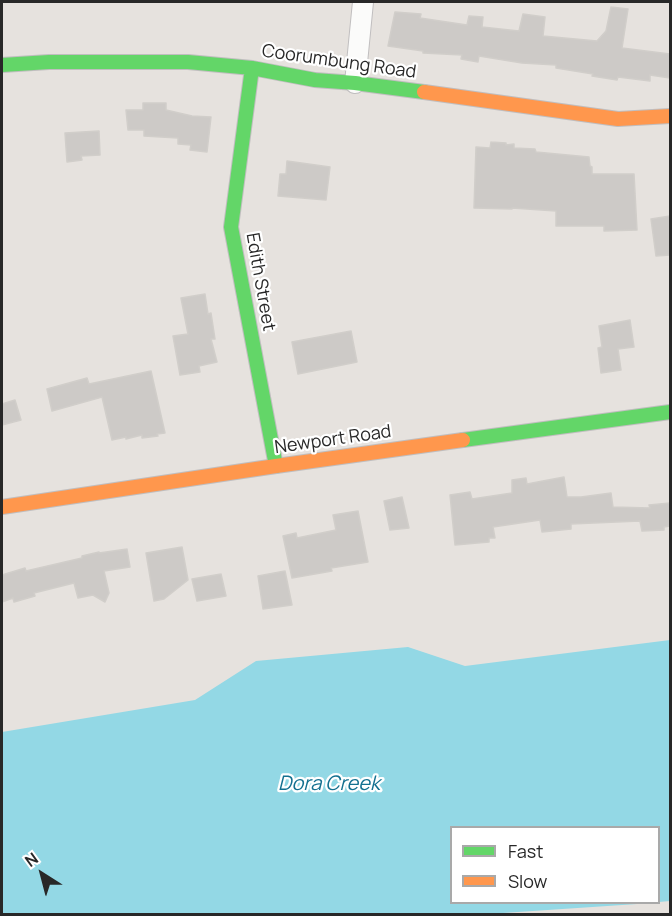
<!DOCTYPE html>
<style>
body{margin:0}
#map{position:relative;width:672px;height:916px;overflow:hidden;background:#e6e2de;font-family:Manrope,sans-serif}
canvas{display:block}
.frame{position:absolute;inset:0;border:3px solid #282828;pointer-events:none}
.legend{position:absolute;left:450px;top:826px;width:210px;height:78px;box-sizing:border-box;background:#fff;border:2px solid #a9a9a9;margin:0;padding:8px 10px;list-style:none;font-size:18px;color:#282828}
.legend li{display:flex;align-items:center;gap:12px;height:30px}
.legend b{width:30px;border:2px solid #a9a9a9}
.north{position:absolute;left:12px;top:844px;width:60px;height:60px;-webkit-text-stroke:4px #fff;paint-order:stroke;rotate:324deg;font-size:16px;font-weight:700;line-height:24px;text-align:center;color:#282828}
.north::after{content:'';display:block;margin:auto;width:21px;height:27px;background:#282828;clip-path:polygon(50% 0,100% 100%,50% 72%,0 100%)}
</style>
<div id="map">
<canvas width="672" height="916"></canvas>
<div class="frame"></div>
<ul class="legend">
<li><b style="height:8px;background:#63d668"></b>Fast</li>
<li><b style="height:8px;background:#ff974d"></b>Slow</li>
</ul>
<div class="north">N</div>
</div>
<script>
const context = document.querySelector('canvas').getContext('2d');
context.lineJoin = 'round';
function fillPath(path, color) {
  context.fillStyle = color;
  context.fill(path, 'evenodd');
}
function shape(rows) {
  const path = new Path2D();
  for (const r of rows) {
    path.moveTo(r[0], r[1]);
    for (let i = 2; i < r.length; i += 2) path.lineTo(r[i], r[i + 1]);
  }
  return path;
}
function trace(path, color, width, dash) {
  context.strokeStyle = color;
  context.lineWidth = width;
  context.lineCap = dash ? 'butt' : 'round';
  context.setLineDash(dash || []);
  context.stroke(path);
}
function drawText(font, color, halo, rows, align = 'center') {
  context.font = font + ' Manrope,sans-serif';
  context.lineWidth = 4.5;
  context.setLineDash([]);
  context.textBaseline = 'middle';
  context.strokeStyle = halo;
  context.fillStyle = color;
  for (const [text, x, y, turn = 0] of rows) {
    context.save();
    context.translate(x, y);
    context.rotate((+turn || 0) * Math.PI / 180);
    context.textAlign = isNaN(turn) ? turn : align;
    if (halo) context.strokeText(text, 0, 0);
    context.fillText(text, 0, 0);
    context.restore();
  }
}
fillPath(shape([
 [670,640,670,901,659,902,658,828,452,828,452,902,652,903,488,914,2,914,2,732,195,700,256,661,408,647,465,666]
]), '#93d8e5');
const building = shape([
 [611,7,628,9,622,48,670,54,670,78,650,75,650,81,618,77,617,80,592,76,593,74,556,68,556,65,522,63,479,56,478,62,461,59,462,55,423,53,423,51,388,46,395,12,421,14,420,18,467,25,469,16,483,17,482,27,519,31,523,14,545,17,543,36,597,41,606,31,611,7],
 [143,103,166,103,166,110,192,116,211,117,207,152,190,150,191,145,178,144,178,138,144,136,144,130,128,130,126,110,143,110,143,103],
 [99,131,100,155,81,156,82,160,67,162,65,133,99,131],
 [491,142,506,143,506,145,514,144,514,148,535,149,536,152,589,157,590,166,592,167,592,174,634,174,637,230,604,231,604,226,556,226,556,211,512,208,512,209,474,208,476,147,490,148,491,142],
 [287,161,330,167,326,200,278,196,280,174,286,174,287,161],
 [670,216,670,255,656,256,651,219,670,216],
 [205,294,208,314,211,313,215,339,211,339,217,362,199,366,200,372,180,375,173,336,188,334,181,298,205,294],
 [630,320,634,347,618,349,621,370,601,373,598,348,602,347,599,326,630,320],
 [351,331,357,362,298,374,292,342,351,331],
 [151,371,165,433,157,434,158,436,142,438,142,435,126,439,126,437,112,440,102,397,52,411,47,389,87,378,89,384,151,371],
 [15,400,21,420,2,425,2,404,15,400],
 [564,477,567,497,581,497,611,493,613,507,650,508,649,505,670,503,670,526,664,527,664,530,642,531,640,521,571,524,571,529,542,532,540,520,493,527,495,538,489,538,489,542,455,545,450,495,470,492,472,499,512,493,512,480,526,478,527,484,564,477],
 [402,497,409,528,390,530,384,501,402,497],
 [358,511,368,562,331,568,332,571,292,578,283,536,296,533,297,538,336,530,333,515,358,511],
 [182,547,188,580,164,599,154,601,146,553,182,547],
 [127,549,130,567,104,571,109,593,105,602,93,595,78,598,74,583,34,593,35,596,14,602,13,598,2,602,2,575,25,568,26,571,82,558,82,556,99,552,99,553,127,549],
 [285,571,292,605,263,609,258,576,285,571],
 [221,574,226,596,197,601,192,579,221,574]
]);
fillPath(building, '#cdcac7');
trace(building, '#d1ceca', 1.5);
const street = shape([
 [355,83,363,2]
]);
const fast = shape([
 [2,65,49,62,188,62,252,68,315,80,355,83,424,92],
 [252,68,231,227,276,466],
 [463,440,670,412]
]);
const slow = shape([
 [424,92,618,119,670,116],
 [2,507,276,466,463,440]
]);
trace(street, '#c0bebf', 22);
trace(fast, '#c0bebf', 16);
trace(slow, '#c0bebf', 16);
trace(street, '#fbfbfa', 20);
trace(fast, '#63d668', 14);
trace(slow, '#ff974d', 14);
drawText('18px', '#282828', '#fff', [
 ["Coorumbung Road",339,62,8],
 ["Edith Street",260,282,80],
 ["Newport Road",333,440,-8]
]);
drawText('italic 20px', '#137090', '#fff', [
 ["Dora Creek",329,784]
]);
</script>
